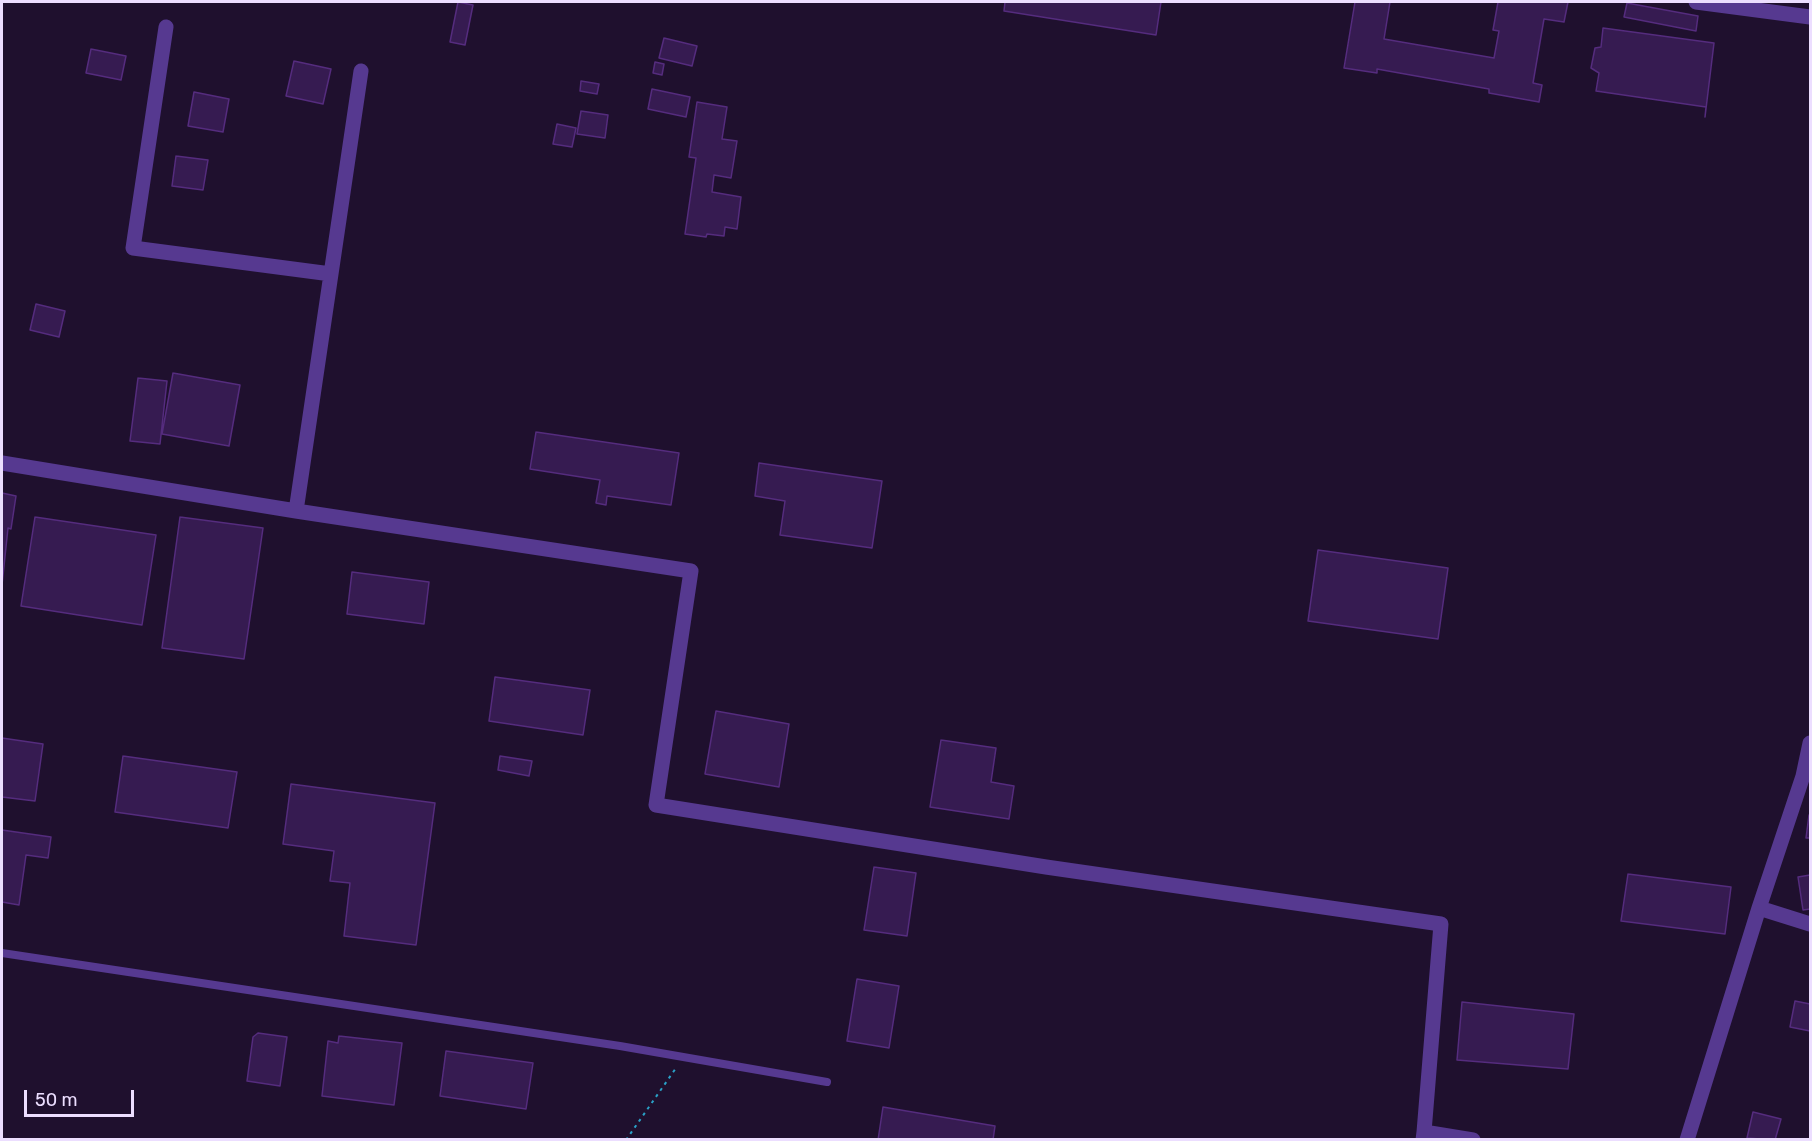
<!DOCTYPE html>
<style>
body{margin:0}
#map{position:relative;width:1812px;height:1141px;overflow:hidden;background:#1f102e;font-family:Rubik,sans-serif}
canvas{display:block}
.frame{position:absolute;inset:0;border:3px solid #ecdeff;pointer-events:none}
.scale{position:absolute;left:24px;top:1090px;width:110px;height:27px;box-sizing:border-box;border:3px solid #ecdeff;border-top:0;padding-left:8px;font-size:18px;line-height:21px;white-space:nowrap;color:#ecdeff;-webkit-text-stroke:4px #1f102e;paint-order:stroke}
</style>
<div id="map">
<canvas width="1812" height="1141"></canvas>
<div class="frame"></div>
<div class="scale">50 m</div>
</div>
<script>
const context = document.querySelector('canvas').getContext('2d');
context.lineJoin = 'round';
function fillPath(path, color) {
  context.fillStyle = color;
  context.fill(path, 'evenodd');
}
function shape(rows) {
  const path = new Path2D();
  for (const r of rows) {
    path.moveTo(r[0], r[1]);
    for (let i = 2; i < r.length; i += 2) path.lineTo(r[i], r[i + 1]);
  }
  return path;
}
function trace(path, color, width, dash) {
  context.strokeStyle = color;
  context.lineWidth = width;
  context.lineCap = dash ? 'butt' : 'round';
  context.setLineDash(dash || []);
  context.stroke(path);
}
const building = shape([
 [458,2,473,5,465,45,450,42,458,2],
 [1005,2,1161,2,1156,35,1004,11,1005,2],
 [1355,2,1390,2,1384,39,1494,58,1499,31,1493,30,1498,2,1568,2,1564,22,1544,19,1533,83,1542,85,1539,102,1489,93,1489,89,1377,69,1377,73,1344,68,1355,2],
 [1627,3,1698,16,1696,31,1624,17,1627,3],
 [1603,28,1714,43,1705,117,1706,107,1596,91,1599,73,1591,68,1595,48,1601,47,1603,28],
 [664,38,697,46,692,66,659,58,664,38],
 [91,49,126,56,121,80,86,73,91,49],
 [294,61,331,69,323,104,286,96,294,61],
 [655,62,664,64,662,75,653,73,655,62],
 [581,81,599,84,597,94,580,91,581,81],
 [652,89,690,97,686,117,648,109,652,89],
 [194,92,229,99,223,132,188,126,194,92],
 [697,102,727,107,722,139,737,141,731,178,714,175,712,192,741,197,737,229,725,227,724,236,707,234,706,237,685,234,696,158,689,157,697,102],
 [581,111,608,115,605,138,577,134,581,111],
 [557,124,576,128,572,147,553,144,557,124],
 [176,156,208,160,203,190,172,186,176,156],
 [36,304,65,311,59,337,30,330,36,304],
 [173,373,240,385,229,446,162,434,173,373],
 [138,378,167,381,160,444,130,441,138,378],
 [536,432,679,453,671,505,607,496,606,505,596,503,600,480,530,469,536,432],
 [759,463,882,481,872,548,780,535,785,501,755,496,759,463],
 [2,493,16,496,11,529,8,528,2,585,2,493],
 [35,517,156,535,142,625,21,606,35,517],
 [180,517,263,528,244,659,162,648,180,517],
 [1318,550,1448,568,1438,639,1308,621,1318,550],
 [352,572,429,582,424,624,347,614,352,572],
 [495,677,590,690,583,735,489,721,495,677],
 [716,711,789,724,779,787,705,774,716,711],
 [2,738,43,744,35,801,2,797,2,738],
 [941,740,996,748,991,782,1014,786,1009,819,930,807,941,740],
 [123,756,237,772,228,828,115,812,123,756],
 [500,756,532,761,529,776,498,770,500,756],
 [291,784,435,803,416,945,344,936,350,883,330,881,334,851,283,844,291,784],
 [1809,815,1810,815,1810,838,1806,838,1809,815],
 [2,830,51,837,48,858,26,855,19,905,2,902,2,830],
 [874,867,916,873,907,936,864,930,874,867],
 [1628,874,1731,887,1725,934,1621,921,1628,874],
 [1810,875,1810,909,1803,910,1798,877,1810,875],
 [857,979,899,986,889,1048,847,1041,857,979],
 [1795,1001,1810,1004,1810,1031,1790,1027,1795,1001],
 [1462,1002,1574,1014,1568,1069,1457,1060,1462,1002],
 [258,1033,287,1037,280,1086,247,1081,253,1037,258,1033],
 [339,1036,402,1043,394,1105,322,1096,328,1041,338,1043,339,1036],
 [446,1051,533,1063,526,1109,440,1096,446,1051],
 [883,1107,995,1126,993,1140,878,1140,883,1107],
 [1753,1112,1781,1119,1775,1140,1747,1138,1753,1112]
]);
fillPath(building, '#361b51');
trace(building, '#552c7e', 1.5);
trace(shape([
 [626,1140,676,1068]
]), '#2aa1c7', 2, [3, 4.5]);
trace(shape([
 [2,953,620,1046,827,1082]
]), '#563990', 8);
trace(shape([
 [1696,2,1810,17],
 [166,27,133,248,331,274],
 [2,463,296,511,691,571,656,805,1046,867,1441,924,1424,1132],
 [296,511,361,71],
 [1759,908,1810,924],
 [1423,1140,1424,1132,1473,1140],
 [1687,1140,1759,908,1803,776,1810,743]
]), '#563990', 15);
</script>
